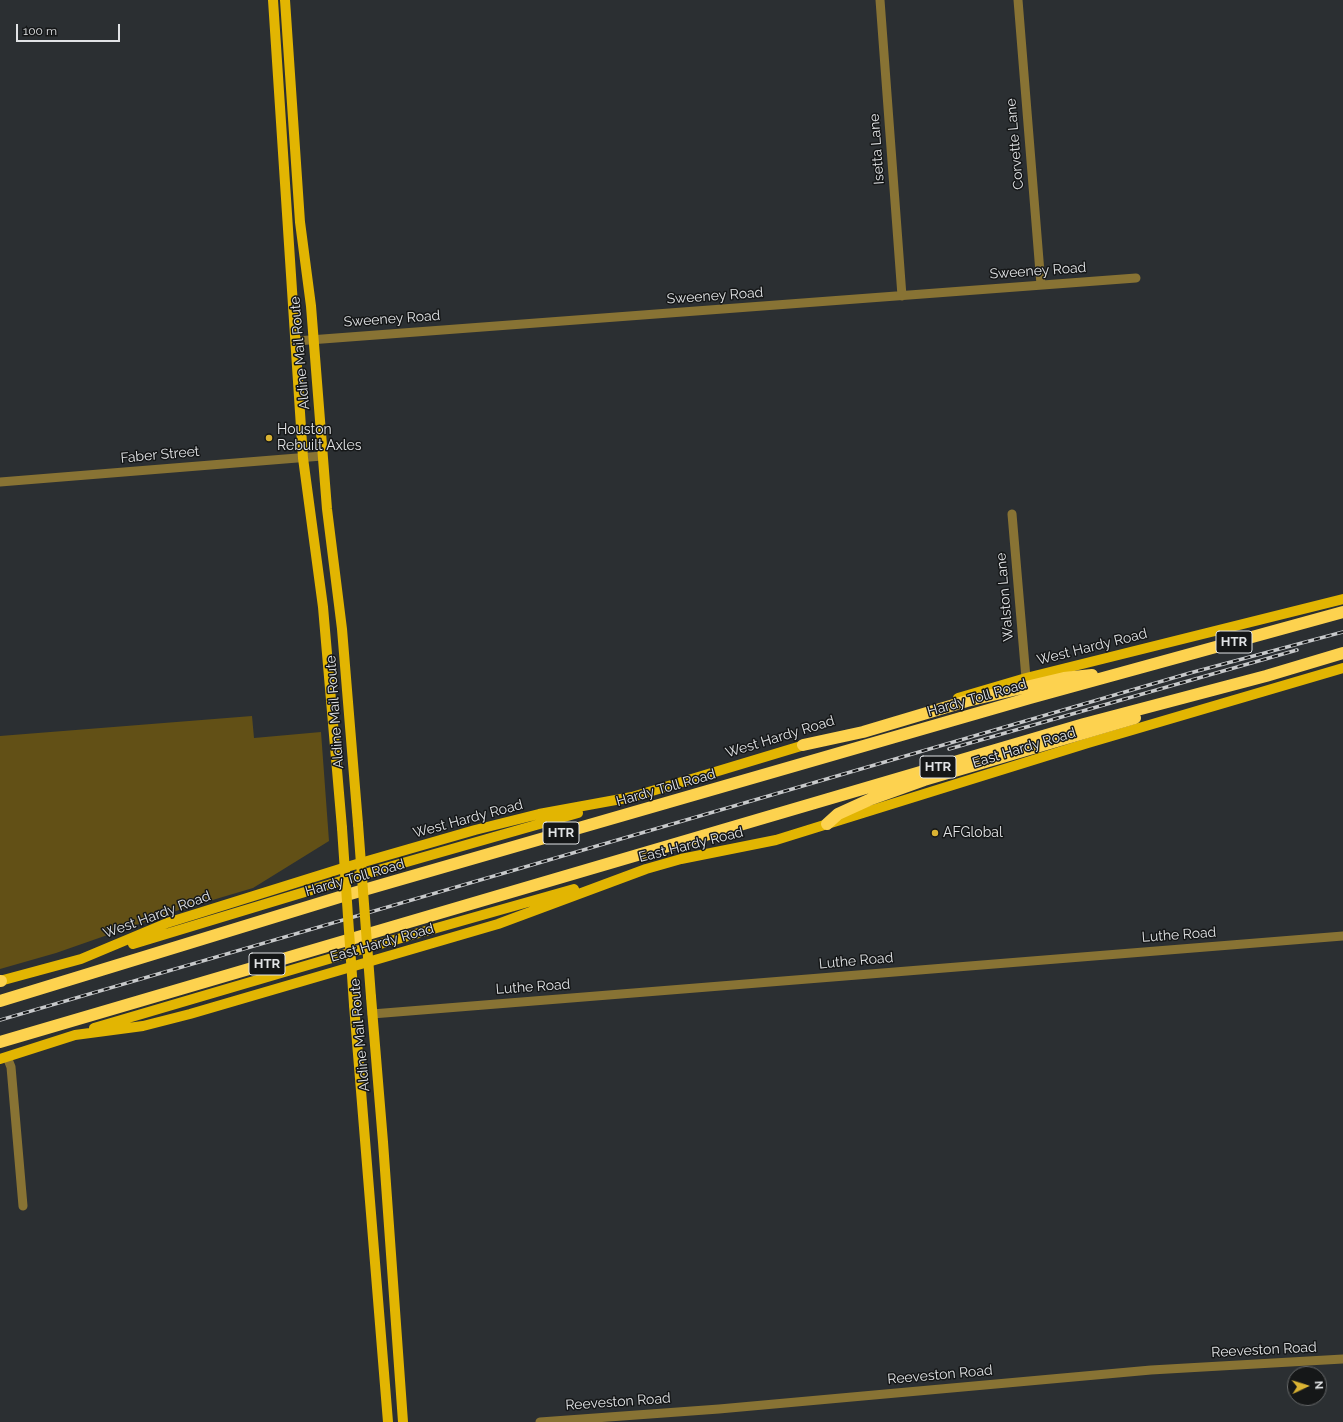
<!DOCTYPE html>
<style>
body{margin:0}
#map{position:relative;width:1343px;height:1422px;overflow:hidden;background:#2b2f32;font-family:Raleway,sans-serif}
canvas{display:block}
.north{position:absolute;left:1287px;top:1366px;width:40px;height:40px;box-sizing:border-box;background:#151718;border:1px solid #67696a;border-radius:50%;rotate:86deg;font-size:11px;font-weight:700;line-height:16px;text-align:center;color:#e1e3e5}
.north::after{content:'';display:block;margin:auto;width:14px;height:18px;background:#dab333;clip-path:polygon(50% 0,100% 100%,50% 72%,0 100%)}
.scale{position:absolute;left:16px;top:24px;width:104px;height:18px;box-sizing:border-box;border:2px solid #e1e3e5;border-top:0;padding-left:5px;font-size:12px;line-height:14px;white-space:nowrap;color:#e1e3e5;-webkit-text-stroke:3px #151718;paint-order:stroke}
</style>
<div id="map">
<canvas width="1343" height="1422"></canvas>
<div class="north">N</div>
<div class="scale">100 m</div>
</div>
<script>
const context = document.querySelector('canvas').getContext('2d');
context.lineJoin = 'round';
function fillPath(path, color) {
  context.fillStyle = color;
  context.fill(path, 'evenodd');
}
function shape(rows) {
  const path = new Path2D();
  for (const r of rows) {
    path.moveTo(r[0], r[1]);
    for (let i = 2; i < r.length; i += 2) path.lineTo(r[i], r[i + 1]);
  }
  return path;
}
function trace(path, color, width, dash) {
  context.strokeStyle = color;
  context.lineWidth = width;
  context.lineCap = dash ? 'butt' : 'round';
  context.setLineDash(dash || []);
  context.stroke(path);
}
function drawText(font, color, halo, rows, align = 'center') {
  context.font = font + ' Raleway,sans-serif';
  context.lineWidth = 3;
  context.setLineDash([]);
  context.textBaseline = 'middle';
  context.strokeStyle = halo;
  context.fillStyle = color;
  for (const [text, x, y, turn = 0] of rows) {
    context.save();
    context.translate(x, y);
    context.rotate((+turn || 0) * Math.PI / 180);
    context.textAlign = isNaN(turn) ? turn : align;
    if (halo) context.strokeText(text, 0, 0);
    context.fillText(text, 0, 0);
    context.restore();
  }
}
fillPath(shape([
 [252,716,254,738,321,732,329,841,253,888,179,910,56,953,0,969,0,736]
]), '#625016');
trace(shape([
 [880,0,902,296],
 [1018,0,1041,285],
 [296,341,1136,278],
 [0,482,322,456],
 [1012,514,1026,678],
 [372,1014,1343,936],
 [7,1057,11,1067,23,1206],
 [540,1422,719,1409,1151,1370,1343,1359]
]), '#887334', 9);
trace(shape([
 [273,0,303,458,323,607,342,828],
 [285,0,300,222,311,306,327,509,342,629,358,824],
 [958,698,1026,678,1343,599],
 [133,944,361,875,578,813],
 [0,981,81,959,167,923,343,868,475,830,539,814,632,797,811,743],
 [371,997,383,1142,403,1422],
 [354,1005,388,1422],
 [94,1028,366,948,574,889],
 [0,1059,75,1035,143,1026,190,1014,498,924,646,869,681,859,776,840,1088,743,1343,668]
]), '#e2b502', 10);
trace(shape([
 [803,745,863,732,967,701,1064,678,1092,675],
 [827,824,838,814,871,799,924,780,1135,718],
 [0,981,1,981],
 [0,1001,343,896,1030,698,1343,612],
 [0,1042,1084,724,1266,676,1343,653]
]), '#fdd24f', 12);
const rail = shape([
 [949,749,1297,650],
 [0,1020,1190,673,1343,632]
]);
trace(rail, '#c7c9cb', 3.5);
trace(rail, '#151718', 2, [6]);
trace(shape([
 [358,824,371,997],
 [342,828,354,1005]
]), '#e2b502', 10);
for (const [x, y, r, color] of [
 [269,438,4,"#dab333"],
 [935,833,4,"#dab333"]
]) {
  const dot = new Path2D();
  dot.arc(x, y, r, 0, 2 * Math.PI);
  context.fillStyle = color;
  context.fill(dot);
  trace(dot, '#151718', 1.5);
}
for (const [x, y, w] of [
 [1234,642,36],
 [938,767,36],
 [561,833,36],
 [267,964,36]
]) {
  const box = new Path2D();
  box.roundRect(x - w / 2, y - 11, w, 22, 3);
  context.fillStyle = '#151718';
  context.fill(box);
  trace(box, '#e1e3e5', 1);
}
drawText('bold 13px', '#e1e3e5', null, [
 ["HTR",1234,642],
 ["HTR",938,767],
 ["HTR",561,833],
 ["HTR",267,964]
]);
drawText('14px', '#e1e3e5', '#151718', [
 ["Corvette Lane",1015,144,-95],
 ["Isetta Lane",877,149,-94],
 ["Sweeney Road",1038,271,-4],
 ["Sweeney Road",715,296,-4],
 ["Sweeney Road",392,319,-4],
 ["Aldine Mail Route",300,353,-95],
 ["Faber Street",160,455,-5],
 ["Walston Lane",1005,597,-95],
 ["West Hardy Road",1092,647,-14],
 ["Hardy Toll Road",977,698,-16],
 ["Aldine Mail Route",335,712,-94],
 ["West Hardy Road",780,737,-17],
 ["East Hardy Road",1024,748,-17],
 ["Hardy Toll Road",666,788,-16],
 ["West Hardy Road",468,819,-15],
 ["East Hardy Road",691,845,-14],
 ["Hardy Toll Road",355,878,-16],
 ["West Hardy Road",157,915,-20],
 ["Luthe Road",1179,935,-4],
 ["East Hardy Road",382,943,-16],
 ["Luthe Road",856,961,-5],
 ["Luthe Road",533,987,-4],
 ["Aldine Mail Route",360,1035,-95],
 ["Reeveston Road",1264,1350,-3],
 ["Reeveston Road",940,1375,-5],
 ["Reeveston Road",618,1402,-4]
]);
drawText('14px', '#e1e3e5', '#151718', [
 ["Houston",277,430],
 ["Rebuilt Axles",277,446],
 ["AFGlobal",943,833]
], 'left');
</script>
